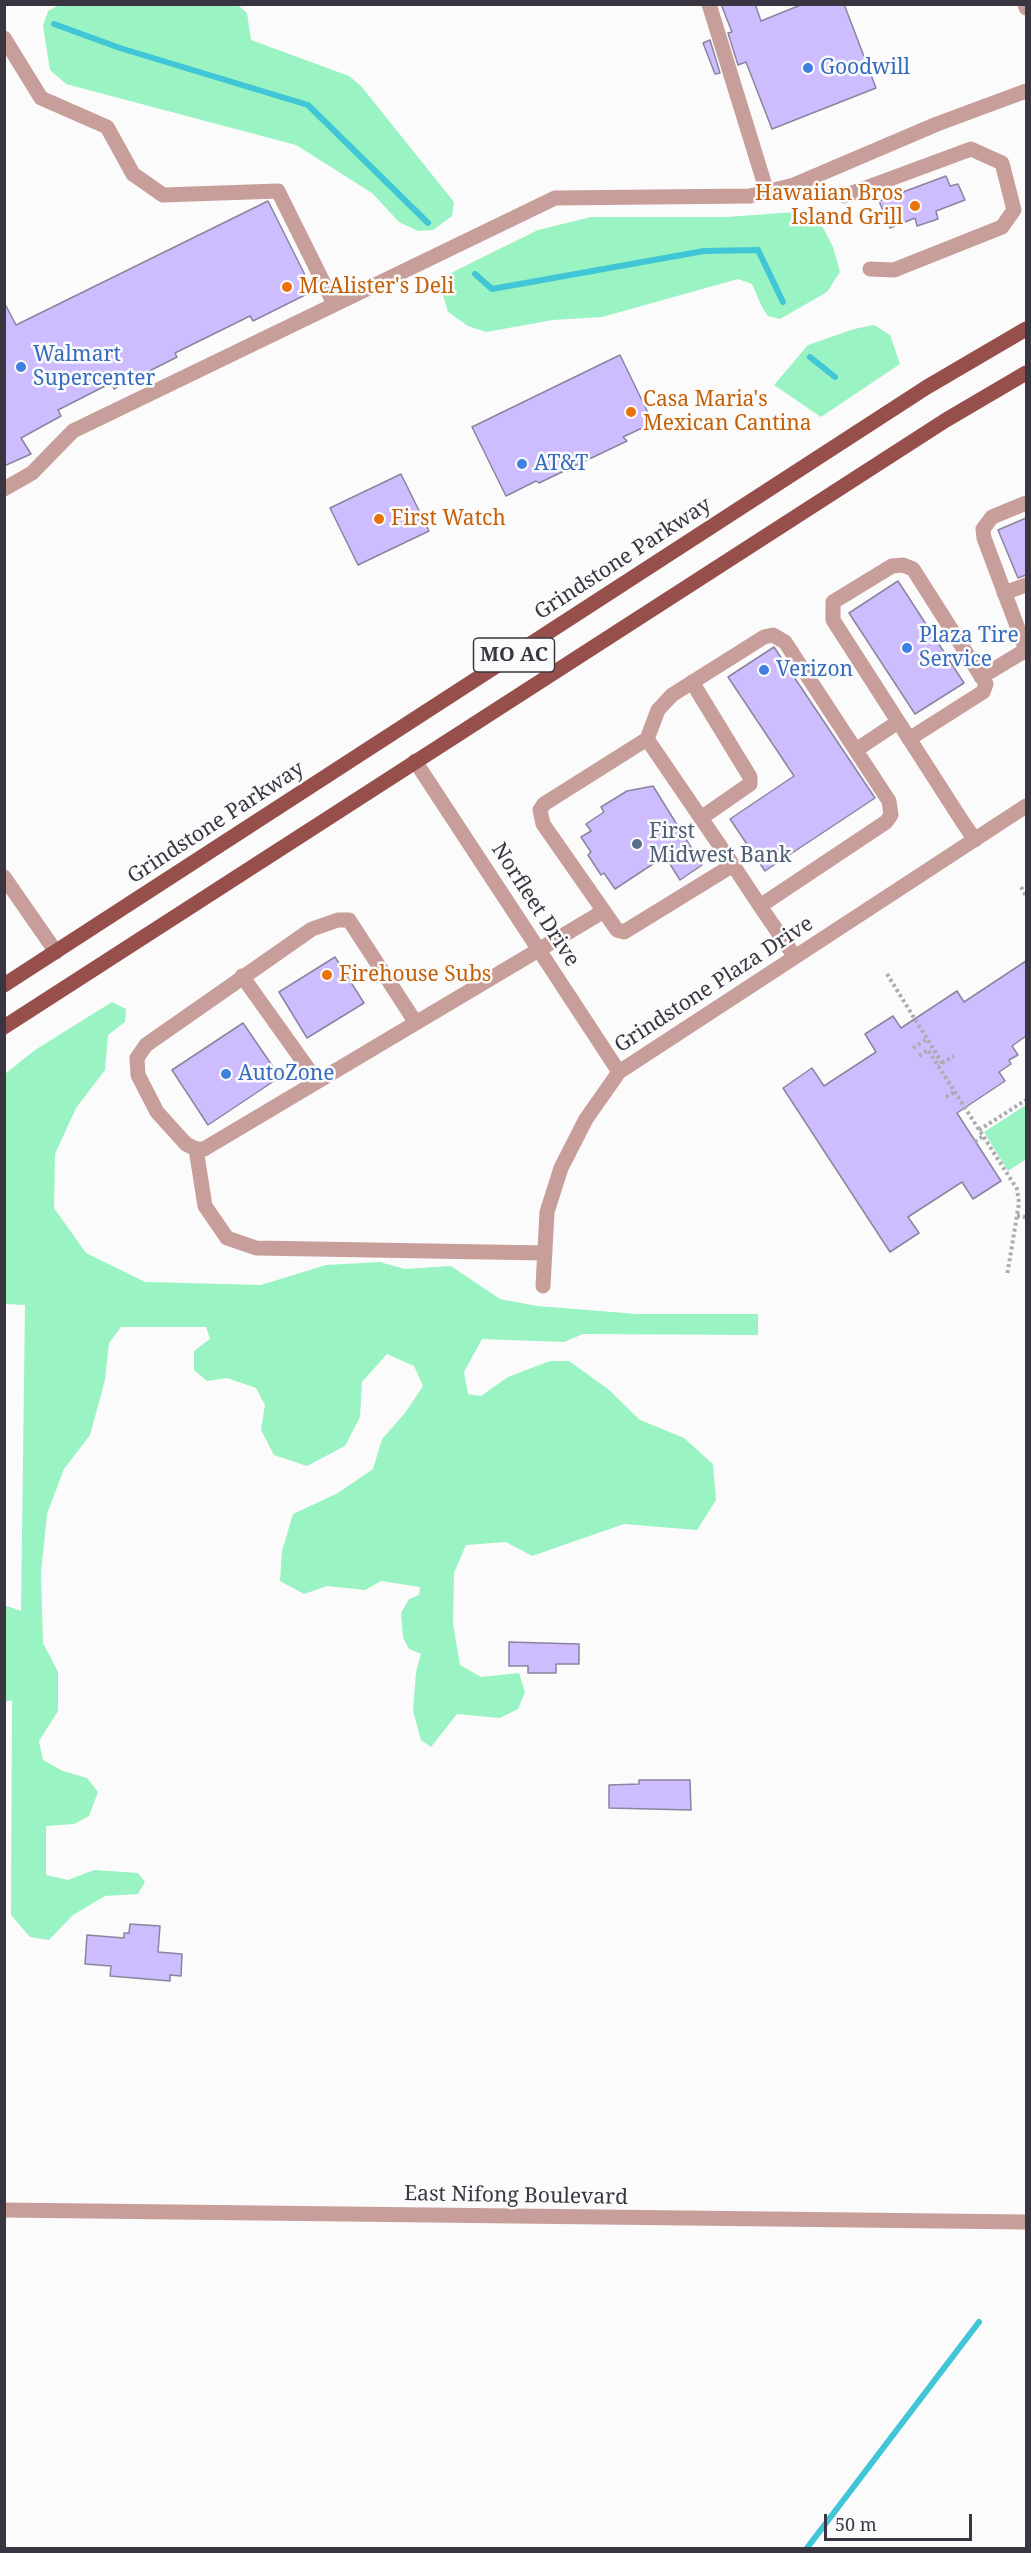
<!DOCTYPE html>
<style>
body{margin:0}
#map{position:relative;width:1031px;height:2553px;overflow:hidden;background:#fbfbfb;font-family:"Noto Serif",serif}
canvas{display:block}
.frame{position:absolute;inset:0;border:6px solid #393642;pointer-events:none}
.scale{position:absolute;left:824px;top:2514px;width:148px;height:27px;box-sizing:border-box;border:3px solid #393642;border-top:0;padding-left:8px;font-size:18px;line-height:21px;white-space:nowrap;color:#393642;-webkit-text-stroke:4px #fbfbfb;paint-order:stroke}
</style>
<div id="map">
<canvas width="1031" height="2553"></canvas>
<div class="frame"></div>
<div class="scale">50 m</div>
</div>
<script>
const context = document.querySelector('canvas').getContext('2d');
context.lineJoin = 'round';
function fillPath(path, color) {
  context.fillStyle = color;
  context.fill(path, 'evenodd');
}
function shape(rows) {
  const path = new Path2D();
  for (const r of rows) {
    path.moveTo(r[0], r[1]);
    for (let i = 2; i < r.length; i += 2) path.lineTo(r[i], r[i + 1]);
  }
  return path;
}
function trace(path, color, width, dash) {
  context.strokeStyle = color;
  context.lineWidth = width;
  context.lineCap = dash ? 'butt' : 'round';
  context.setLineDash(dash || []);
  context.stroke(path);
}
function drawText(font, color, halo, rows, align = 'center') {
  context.font = font + ' "Noto Serif",serif';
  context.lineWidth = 5;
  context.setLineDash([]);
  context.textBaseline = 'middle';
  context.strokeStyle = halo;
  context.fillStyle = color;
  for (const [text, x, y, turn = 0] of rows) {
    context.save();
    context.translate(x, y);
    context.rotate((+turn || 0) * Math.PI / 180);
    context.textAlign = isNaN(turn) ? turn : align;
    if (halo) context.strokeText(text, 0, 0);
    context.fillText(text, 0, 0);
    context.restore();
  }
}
fillPath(shape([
 [61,4,238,5,247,13,251,40,349,76,361,86,454,202,452,216,433,230,418,231,399,222,372,193,296,145,66,84,50,70,43,26,48,11],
 [809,211,820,222,833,247,840,272,827,292,780,319,768,316,762,307,752,284,738,279,602,317,553,320,486,332,468,326,448,312,442,292,445,276,465,266,538,230,591,217,727,217],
 [874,325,890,335,900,364,821,417,774,385,808,345,854,329],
 [112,1002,126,1009,125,1022,108,1035,105,1070,76,1108,55,1154,54,1208,86,1253,145,1282,261,1285,326,1265,380,1262,405,1269,451,1266,500,1299,537,1306,637,1314,758,1314,758,1335,583,1334,564,1342,482,1339,464,1372,468,1394,481,1396,508,1377,550,1361,569,1361,608,1389,640,1420,684,1438,713,1464,716,1500,697,1530,624,1524,532,1556,506,1542,466,1545,454,1573,453,1624,460,1665,481,1677,519,1673,525,1692,518,1709,500,1718,457,1714,431,1747,421,1740,413,1711,416,1672,421,1654,409,1649,403,1638,401,1613,409,1599,419,1595,420,1587,381,1581,365,1590,327,1586,304,1594,280,1581,282,1551,293,1514,338,1493,373,1469,382,1439,405,1413,423,1386,414,1366,387,1354,362,1382,360,1417,345,1446,307,1466,274,1455,261,1430,265,1405,256,1388,227,1378,207,1381,194,1370,194,1351,210,1339,206,1327,121,1327,109,1343,105,1380,90,1435,64,1469,47,1514,41,1573,43,1643,58,1672,58,1711,39,1741,43,1760,63,1771,87,1778,98,1792,89,1816,74,1824,46,1826,46,1875,68,1880,94,1870,138,1873,145,1882,138,1894,105,1896,73,1915,49,1940,30,1937,11,1915,12,1700,5,1702,4,1605,21,1611,25,1305,5,1304,5,1074,35,1050],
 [1026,1105,1026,1159,1008,1171,984,1132]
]), '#99f3c2');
trace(shape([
 [54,24,120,48,308,105,428,223],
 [475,274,492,289,704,251,758,250,783,302],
 [810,357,835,377],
 [807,2548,979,2322]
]), '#40c6d6', 6);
const building = shape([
 [721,4,755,4,761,21,803,4,844,4,876,88,772,129,746,62,738,65,728,33,732,32,721,4],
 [710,40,720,73,715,74,703,43,710,40],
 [946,176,950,186,958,184,965,200,936,211,938,219,917,226,915,218,890,228,879,201,946,176],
 [268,201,313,291,253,321,250,316,175,353,177,357,114,389,111,383,58,410,61,416,21,438,31,454,4,466,4,302,16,325,268,201],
 [620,355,653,423,623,437,627,441,539,483,536,481,506,496,472,427,620,355],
 [401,474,429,531,358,565,330,508,401,474],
 [1026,518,1026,575,1018,578,998,530,1026,518],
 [898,581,964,683,915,714,849,613,898,581],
 [774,647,875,798,765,871,730,819,794,776,728,677,774,647],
 [653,786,702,865,680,880,665,856,615,889,604,873,601,875,588,855,591,852,581,837,591,831,586,824,604,812,601,807,627,791,653,786],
 [335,957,364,1003,307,1038,279,992,335,957],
 [1026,961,1026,1036,1012,1046,1018,1055,1009,1060,1011,1064,999,1072,1005,1081,957,1113,1001,1181,973,1199,962,1182,908,1217,919,1233,890,1252,783,1088,812,1068,824,1086,876,1052,865,1034,893,1016,901,1028,957,991,964,1002,1026,961],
 [243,1023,280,1077,208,1125,172,1070,243,1023],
 [509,1642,579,1644,579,1664,556,1664,556,1673,528,1673,528,1666,509,1666,509,1642],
 [639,1780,690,1780,691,1810,609,1808,609,1785,639,1784,639,1780],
 [130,1924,160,1926,158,1952,182,1954,181,1976,170,1975,170,1981,110,1976,111,1966,85,1964,87,1935,124,1938,124,1933,129,1933,130,1924]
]);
fillPath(building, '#cebdfe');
trace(building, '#8a849f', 1.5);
trace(shape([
 [1021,887,1026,896],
 [887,974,942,1063,938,1066],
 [913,1048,927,1039],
 [919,1056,928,1050,1017,1189,1019,1203,1007,1276],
 [942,1063,954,1056],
 [946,1097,955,1092],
 [979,1130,1026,1100],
 [975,1142,983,1136],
 [1017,1216,1026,1217]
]), '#acabb0', 4, [3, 3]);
trace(shape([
 [709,4,767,192],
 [1025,4,1026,8],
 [4,38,41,98,107,127,133,174,163,195,278,191,334,304],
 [844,196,971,149,1002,163,1014,210,1002,227,894,270,870,269],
 [4,489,32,473,73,431,555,198,750,196,794,185,937,124,1026,91],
 [1004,593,1026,585],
 [981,677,1026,650,984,538,983,529,992,517,1026,503],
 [692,682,750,777,750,784,701,818],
 [647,739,658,710,672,695,764,637,773,635,785,642,889,801,891,815,886,822,760,906],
 [909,739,983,692,986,684,913,569,903,565,892,566,833,602,833,620,962,821,975,840],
 [856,750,898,722],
 [415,761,619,1072],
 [733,865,624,932,617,930,543,824,540,810,544,804,647,739,733,865,760,906,795,957],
 [4,877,56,952],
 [242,976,317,1081],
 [416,1023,349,920,338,920,312,929,146,1045,137,1058,138,1075,157,1112,186,1144,196,1149,204,1149,604,911],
 [196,1149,205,1206,227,1238,256,1248,545,1253],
 [543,1286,547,1212,561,1168,586,1119,619,1072,1026,806],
 [4,2210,1026,2222]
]), '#c89e9a', 15);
trace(shape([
 [4,985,927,387,1026,329],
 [4,1027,946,420,1026,373]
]), '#974f4b', 15);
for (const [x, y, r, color] of [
 [808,68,6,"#3f7fe0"],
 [915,206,6,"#e8710a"],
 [287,287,6,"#e8710a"],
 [21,367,6,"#3f7fe0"],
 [631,412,6,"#e8710a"],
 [522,464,6,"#3f7fe0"],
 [379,519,6,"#e8710a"],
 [907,648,6,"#3f7fe0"],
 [764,670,6,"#3f7fe0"],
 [637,844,6,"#5c6f8a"],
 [327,975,6,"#e8710a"],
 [226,1074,6,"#3f7fe0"]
]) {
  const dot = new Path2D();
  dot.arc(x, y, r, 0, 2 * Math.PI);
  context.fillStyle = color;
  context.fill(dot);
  trace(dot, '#fbfbfb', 2);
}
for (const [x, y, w] of [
 [514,655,81]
]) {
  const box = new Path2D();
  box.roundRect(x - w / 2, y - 17, w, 34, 4.5);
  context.fillStyle = '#fbfbfb';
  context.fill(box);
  trace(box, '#393642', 1.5);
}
drawText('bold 20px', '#393642', null, [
 ["MO AC",514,655]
]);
drawText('21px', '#366cbe', '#fbfbfb', [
 ["Goodwill",820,68],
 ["Walmart",33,355],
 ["Supercenter",33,379],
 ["AT&T",534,464],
 ["Plaza Tire",919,636],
 ["Service",919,660],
 ["Verizon",776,670],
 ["AutoZone",238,1074]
], 'left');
drawText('21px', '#c56008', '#fbfbfb', [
 ["Hawaiian Bros",903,194,"right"],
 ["Island Grill",903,218,"right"],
 ["McAlister's Deli",299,287],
 ["Casa Maria's",643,400],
 ["Mexican Cantina",643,424],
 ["First Watch",391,519],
 ["Firehouse Subs",339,975]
], 'left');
drawText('21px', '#393642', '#fbfbfb', [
 ["Grindstone Parkway",623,559,-33],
 ["Grindstone Parkway",216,823,-33],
 ["Norfleet Drive",535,905,57],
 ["Grindstone Plaza Drive",714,985,-33],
 ["East Nifong Boulevard",516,2196,1]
]);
drawText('21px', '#4e5e75', '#fbfbfb', [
 ["First",649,832],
 ["Midwest Bank",649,856]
], 'left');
</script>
